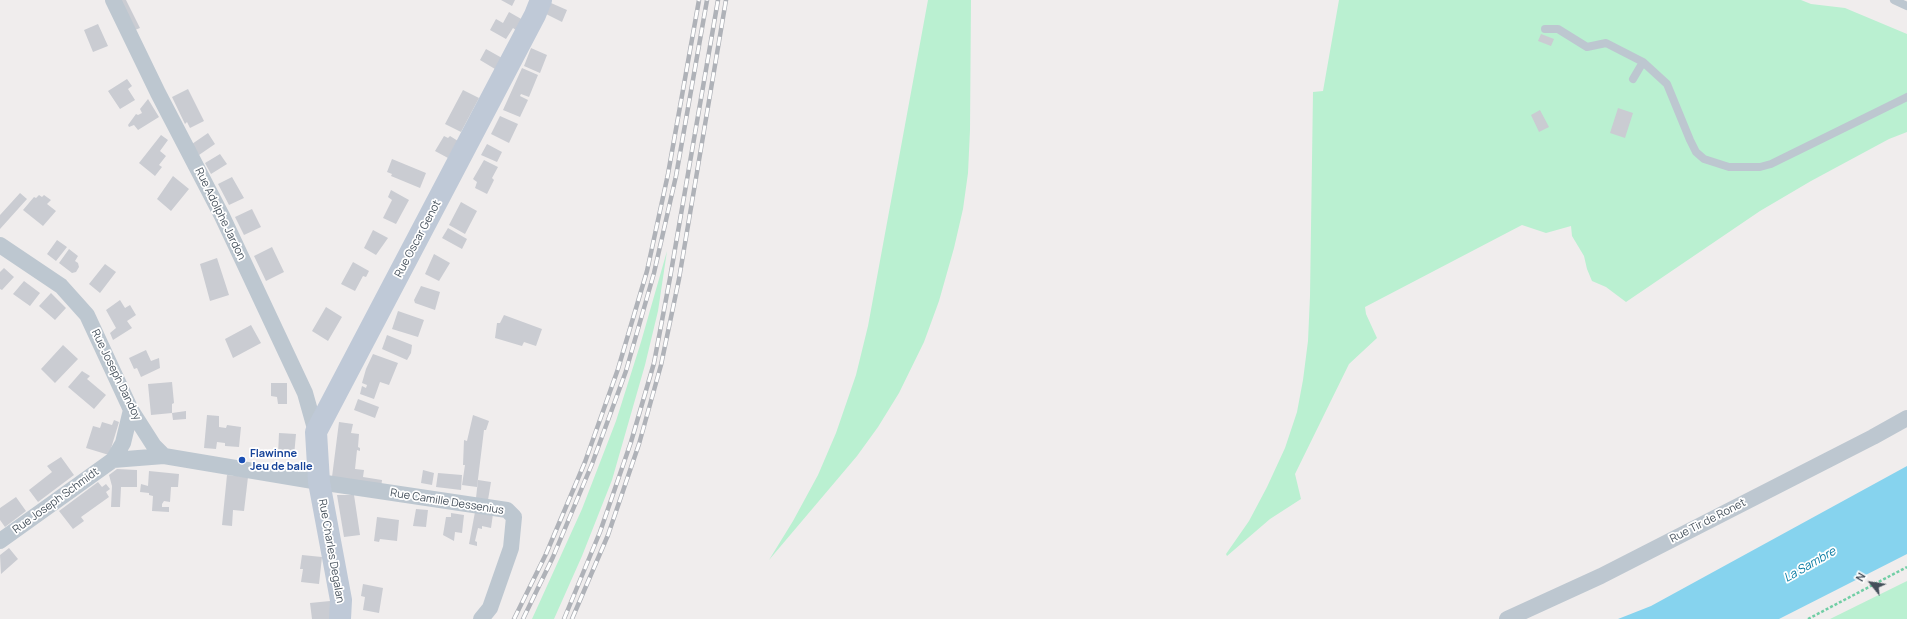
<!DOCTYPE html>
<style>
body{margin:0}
#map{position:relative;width:1907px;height:619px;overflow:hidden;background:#f0eded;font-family:Manrope,sans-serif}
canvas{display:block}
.north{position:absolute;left:1851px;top:563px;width:40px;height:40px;-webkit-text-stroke:3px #fff;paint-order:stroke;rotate:300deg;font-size:11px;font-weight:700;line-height:16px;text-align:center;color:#45505b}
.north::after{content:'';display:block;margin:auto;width:14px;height:18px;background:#45505b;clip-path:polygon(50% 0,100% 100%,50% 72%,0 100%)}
</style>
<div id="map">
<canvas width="1907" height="619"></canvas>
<div class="north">N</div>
</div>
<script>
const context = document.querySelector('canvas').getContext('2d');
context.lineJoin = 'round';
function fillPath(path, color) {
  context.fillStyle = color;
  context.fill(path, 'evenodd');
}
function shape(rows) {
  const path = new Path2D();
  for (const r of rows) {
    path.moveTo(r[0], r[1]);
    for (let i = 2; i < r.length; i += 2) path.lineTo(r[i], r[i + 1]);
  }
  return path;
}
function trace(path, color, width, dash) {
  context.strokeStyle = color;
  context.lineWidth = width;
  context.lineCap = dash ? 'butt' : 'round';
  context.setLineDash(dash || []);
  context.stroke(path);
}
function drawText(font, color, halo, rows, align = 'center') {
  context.font = font + ' Manrope,sans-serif';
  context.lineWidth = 3.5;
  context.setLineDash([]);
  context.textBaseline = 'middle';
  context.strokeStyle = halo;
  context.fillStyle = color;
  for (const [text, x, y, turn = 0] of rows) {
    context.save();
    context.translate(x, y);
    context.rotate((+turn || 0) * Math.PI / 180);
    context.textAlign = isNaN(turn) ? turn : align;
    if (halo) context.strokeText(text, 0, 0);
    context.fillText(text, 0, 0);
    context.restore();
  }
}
fillPath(shape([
 [928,0,971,0,970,130,968,173,963,209,954,248,939,301,924,342,899,393,878,427,857,456,769,560,793,521,818,475,836,433,856,375,868,326],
 [1339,0,1801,0,1811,4,1845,8,1907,34,1907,132,1889,139,1811,181,1760,211,1626,302,1606,287,1592,281,1587,269,1584,256,1572,236,1571,226,1546,233,1522,225,1365,307,1366,314,1377,338,1349,364,1295,474,1301,499,1270,519,1227,556,1226,554,1249,521,1267,487,1285,448,1297,412,1303,380,1308,341,1310,296,1313,92,1323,91],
 [667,251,658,311,645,365,612,480,582,556,554,619,532,619,582,509,616,421,641,342],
 [1907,581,1907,619,1830,619]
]), '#baf0d1');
fillPath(shape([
 [1907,466,1907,554,1779,619,1618,619,1651,606]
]), '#86d3ee');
fillPath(shape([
 [119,0,126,0,140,28,130,32],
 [501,0,515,0,512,6],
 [551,3,567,10,562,22,546,14],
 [509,12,523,20,517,31,513,28,506,39,490,30,496,19,503,23],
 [98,24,108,46,93,52,84,30],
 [1541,34,1554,39,1551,46,1538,41],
 [531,48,547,55,540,73,524,66],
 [486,49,502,58,495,69,480,60],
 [522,68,538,75,529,97,521,94,520,96,528,100,520,117,503,110],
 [127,79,132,86,128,89,135,100,120,109,108,91],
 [188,89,204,121,190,128,187,122,185,124,172,97],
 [463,90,479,98,461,132,445,124],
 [148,99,159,117,138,130,134,125,129,127,128,125,136,114,138,115,142,113,140,109],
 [1618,108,1633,113,1625,138,1610,133],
 [1540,110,1549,127,1539,132,1531,115],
 [500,116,518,124,509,143,491,134],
 [208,133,215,144,199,155,192,144],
 [161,135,168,140,160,151,166,156,159,165,162,167,155,176,139,163],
 [444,136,448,138,450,136,458,141,448,158,435,151],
 [487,144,502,152,497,162,481,155],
 [220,154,227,164,211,174,205,163],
 [392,159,426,173,420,188,391,176,392,174,387,172],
 [484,160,498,167,492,178,494,180,487,194,475,188,477,182,473,179],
 [173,176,189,189,171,211,157,199],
 [232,177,244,198,229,205,218,184],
 [391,190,409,200,396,224,383,218,392,200,388,197],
 [20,193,27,199,0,229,0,215],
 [39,195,42,197,44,195,51,200,47,204,56,211,43,226,23,210,34,197,36,198],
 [461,202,477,211,465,234,449,225],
 [252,209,261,227,244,235,235,217],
 [448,228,467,239,462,249,442,238],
 [373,230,388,238,376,255,364,248],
 [57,240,67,247,56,261,47,254],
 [272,247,284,272,266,281,254,256],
 [69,249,78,256,75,261,78,263,79,267,76,272,72,273,59,263],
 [434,254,450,263,439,281,425,274],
 [217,258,229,295,210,301,200,264],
 [353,262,369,271,366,277,363,276,355,291,341,284],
 [105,264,116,272,100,293,89,284],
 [4,268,14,277,2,290,0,289,0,272],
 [24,281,40,293,30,306,13,294],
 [421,286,440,292,435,310,415,303,414,300],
 [51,293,66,308,55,320,39,306],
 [120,300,125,308,130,305,136,315,127,321,132,328,113,340,110,333,116,328,106,310],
 [326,307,342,317,328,341,312,331],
 [398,311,424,320,418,337,392,329],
 [504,315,542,329,536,346,524,342,522,346,495,338,497,323,500,323],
 [251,325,261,343,233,358,225,339],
 [387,335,412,345,411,353,407,360,382,349],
 [63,345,78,359,55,383,41,369],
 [146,350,151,361,159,358,160,368,141,377,137,368,134,369,129,358],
 [373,354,398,363,389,385,380,382,374,399,360,394,362,386,366,388,367,385,362,383,366,369],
 [82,371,90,376,87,379,106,395,94,409,68,387],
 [172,382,174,403,172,404,172,413,151,415,148,384],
 [271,383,287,383,287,404,278,404,277,397,271,396],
 [358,399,379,407,375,418,354,410],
 [186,411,186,419,173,420,172,413],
 [207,415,219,416,219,427,226,428,227,425,241,427,239,447,225,446,225,443,217,442,216,449,204,448],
 [473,415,489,421,486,430,484,430,477,487,462,485,465,465,463,465,464,440,467,441],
 [114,420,119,422,109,455,86,448,93,426,100,428,102,422,112,425],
 [339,422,353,424,351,433,359,434,358,447,360,448,360,451,357,450,355,469,364,470,363,477,382,480,381,489,332,477],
 [279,433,296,434,294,456,278,455],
 [61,457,74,475,38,502,29,490,52,472,47,466],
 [117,469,137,470,137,487,121,487,120,507,111,507,112,486,109,475],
 [423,470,434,473,432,485,421,483],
 [149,471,179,474,178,487,171,487,170,502,164,501,162,504,162,507,169,507,169,512,152,511,153,496,149,495,149,493,140,492,141,484,148,486],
 [438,473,462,475,461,490,436,487],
 [227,475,248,477,244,511,233,510,232,526,222,525],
 [478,480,491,482,488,500,476,498],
 [98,482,102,487,106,484,110,489,106,492,109,497,81,517,84,521,73,529,59,511],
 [337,495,354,495,360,535,344,537],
 [16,497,26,511,5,527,0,520,0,508],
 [416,509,428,510,426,527,413,526],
 [475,512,493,514,491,528,482,526,482,529,478,528,475,541,477,542,477,546,469,544],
 [451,513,464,515,462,533,455,532,454,541,443,535,446,517,451,517],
 [377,517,399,520,397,541,380,539,379,542,374,541],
 [9,548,18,559,1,574,0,555],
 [302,555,322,557,319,584,301,582,303,569,300,569],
 [363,584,383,588,379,613,363,610,365,597,361,596],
 [330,601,333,619,312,619,310,603]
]), '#caccd2');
trace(shape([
 [1808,619,1907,567]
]), '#71cea5', 2.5, [3, 2]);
trace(shape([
 [1894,0,1907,6],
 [1545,29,1558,29,1587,47,1606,43,1643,62,1667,84,1690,140,1696,152,1704,159,1729,167,1760,167,1771,164,1907,97],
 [1633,79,1643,62]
]), '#bdc7d0', 8);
trace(shape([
 [113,0,158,93,222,216,305,393,316,432],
 [0,245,61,286,87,315,131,410,154,446,164,456,319,482,507,510,514,517,511,548,490,608,481,619],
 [113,460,164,456],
 [0,541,113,460,123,443,131,410],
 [1507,619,1601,576,1873,437,1907,418]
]), '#bdc7d0', 16);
trace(shape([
 [340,619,341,600,319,482,316,432,535,15,541,0]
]), '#bfc9d7', 22);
const rail = shape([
 [514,619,546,554,585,462,618,369,647,271,668,174,699,0],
 [523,619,553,557,592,464,626,371,654,273,676,176,707,0],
 [564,619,600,532,631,442,654,363,670,278,718,0],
 [572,619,608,535,639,444,661,365,679,279,726,0]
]);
trace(rail, '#afb2b8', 4.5);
trace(rail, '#fff', 3, [9]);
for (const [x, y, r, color] of [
 [242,460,4,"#1a4fb4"]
]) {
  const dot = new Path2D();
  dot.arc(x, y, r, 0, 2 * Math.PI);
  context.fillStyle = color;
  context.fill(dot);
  trace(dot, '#fff', 1.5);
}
drawText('11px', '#45505b', '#fff', [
 ["Rue Adolphe Jardon",220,214,64],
 ["Rue Oscar Genot",418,239,-62],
 ["Rue Joseph Dandoy",116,375,64],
 ["Rue Joseph Schmidt",56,501,-36],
 ["Rue Camille Dessenius",447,502,9],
 ["Rue Tir de Ronet",1708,521,-27],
 ["Rue Charles Degalan",331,551,80]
]);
drawText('bold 11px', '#164399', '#fff', [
 ["Flawinne",250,454],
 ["Jeu de balle",250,467]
], 'left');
drawText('italic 12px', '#097ba3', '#fff', [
 ["La Sambre",1810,565,-30]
]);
</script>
